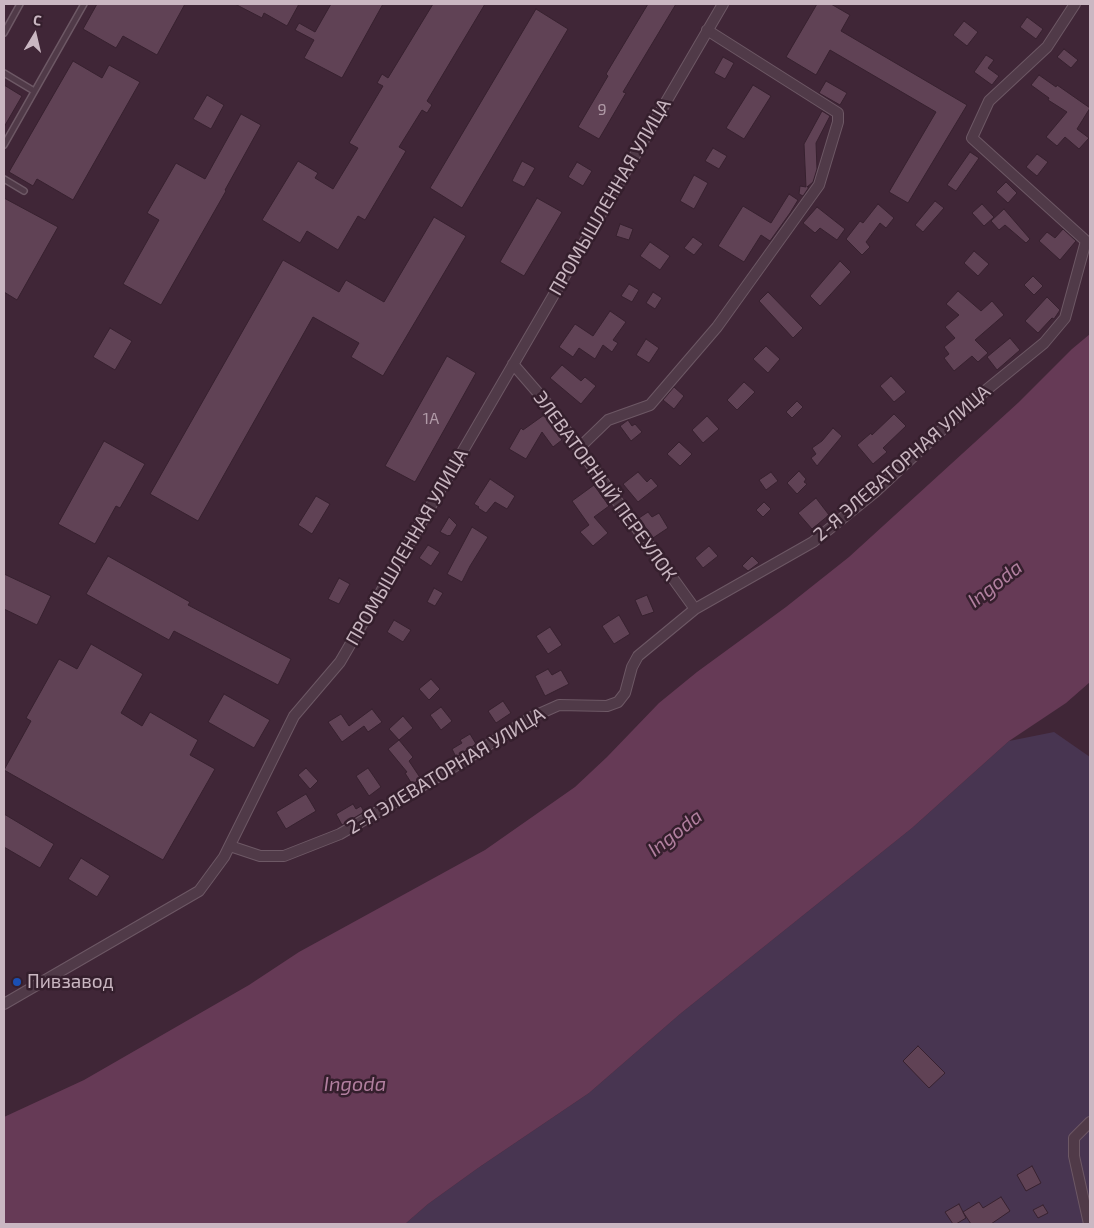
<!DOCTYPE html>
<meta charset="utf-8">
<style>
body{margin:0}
#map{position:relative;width:1094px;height:1228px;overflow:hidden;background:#402637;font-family:"Exo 2",sans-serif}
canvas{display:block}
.frame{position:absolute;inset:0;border:5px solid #cab7c2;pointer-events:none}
.north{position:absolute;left:10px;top:10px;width:50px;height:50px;-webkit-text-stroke:4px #351f2d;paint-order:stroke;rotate:9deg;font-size:14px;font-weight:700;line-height:20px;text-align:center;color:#cab7c2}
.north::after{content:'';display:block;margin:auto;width:18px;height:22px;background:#cab7c2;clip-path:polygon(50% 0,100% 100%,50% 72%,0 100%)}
</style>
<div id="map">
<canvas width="1094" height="1228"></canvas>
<div class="frame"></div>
<div class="north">С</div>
</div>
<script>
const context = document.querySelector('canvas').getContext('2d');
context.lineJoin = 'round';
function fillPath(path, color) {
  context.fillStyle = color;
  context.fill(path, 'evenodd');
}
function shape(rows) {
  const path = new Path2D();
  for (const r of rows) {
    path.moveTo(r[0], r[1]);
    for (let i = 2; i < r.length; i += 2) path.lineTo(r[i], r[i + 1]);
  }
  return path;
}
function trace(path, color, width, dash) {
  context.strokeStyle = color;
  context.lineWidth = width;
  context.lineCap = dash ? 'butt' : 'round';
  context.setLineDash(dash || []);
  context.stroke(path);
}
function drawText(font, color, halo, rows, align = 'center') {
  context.font = font + ' "Exo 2",sans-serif';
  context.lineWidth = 5;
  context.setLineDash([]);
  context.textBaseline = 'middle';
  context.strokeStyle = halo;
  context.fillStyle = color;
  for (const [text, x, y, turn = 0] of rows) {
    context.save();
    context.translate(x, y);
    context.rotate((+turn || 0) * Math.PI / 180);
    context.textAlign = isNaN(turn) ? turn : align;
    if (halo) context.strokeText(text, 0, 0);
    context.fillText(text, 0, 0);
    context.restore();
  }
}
fillPath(shape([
 [1054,732,1090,757,1090,1224,405,1224,428,1204,478,1168,589,1093,680,1014,912,828,1009,741]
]), '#483551');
fillPath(shape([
 [1090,334,1090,682,1066,703,1009,741,912,828,680,1014,589,1093,478,1168,428,1204,405,1224,4,1224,4,1117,84,1080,249,985,299,952,485,850,575,787,607,757,659,703,697,672,786,607,849,557,1019,402,1072,349]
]), '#663a56');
const building = shape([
 [97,4,185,4,157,55,123,36,116,48,83,29,97,4],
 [235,4,299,4,287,26,264,13,262,18,235,4],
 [331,4,383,4,342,78,304,58,314,40,295,30,299,23,315,32,331,4],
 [433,4,485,4,427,101,432,105,427,113,422,110,399,147,406,151,365,220,358,216,338,250,307,231,300,243,262,220,298,161,318,173,315,178,333,189,358,148,349,143,383,86,377,83,382,74,388,78,433,4],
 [648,4,676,4,623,92,626,93,599,139,578,127,608,76,606,74,648,4],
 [817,4,831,4,850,15,841,31,967,105,908,203,889,192,936,112,830,50,816,75,786,57,817,4],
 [536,9,568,29,462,208,430,188,536,9],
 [1027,17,1043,29,1036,39,1020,27,1027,17],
 [964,21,978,32,967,46,953,35,964,21],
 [1064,49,1078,60,1071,68,1057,57,1064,49],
 [986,55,994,60,988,68,999,76,992,85,974,72,986,55],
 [723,57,734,63,725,79,714,73,723,57],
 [73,61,102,78,109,65,140,82,73,200,37,179,33,186,9,172,73,61],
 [1039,75,1056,87,1057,85,1090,108,1077,129,1089,138,1079,149,1065,137,1057,146,1046,137,1067,112,1048,100,1049,98,1031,85,1039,75],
 [826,81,847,93,840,105,819,93,826,81],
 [4,85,22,96,4,127,4,85],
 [753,85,771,96,744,139,726,128,753,85],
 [207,95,224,105,211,129,193,119,207,95],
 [822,111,830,116,816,143,817,169,813,182,807,187,809,187,803,196,799,194,800,186,806,187,804,144,822,111],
 [241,114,261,125,225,190,226,191,161,305,123,284,159,220,147,213,176,163,205,179,241,114],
 [713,148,727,156,719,169,705,161,713,148],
 [970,152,979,158,956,191,947,185,970,152],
 [1037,154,1048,162,1037,176,1026,167,1037,154],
 [522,161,535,168,524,187,512,181,522,161],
 [577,162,592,171,583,186,568,177,577,162],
 [694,175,708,183,694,209,680,201,694,175],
 [1006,182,1017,193,1008,203,996,192,1006,182],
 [789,194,798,200,790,213,770,241,761,235,744,262,718,246,743,206,771,223,789,194],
 [4,198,58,227,17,300,4,292,4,198],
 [537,198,562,212,524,276,500,262,537,198],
 [935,201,944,208,923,232,915,225,935,201],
 [878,204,894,218,886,228,880,223,866,242,870,247,862,255,846,239,860,221,863,223,878,204],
 [982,204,994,217,984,226,972,213,982,204],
 [817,207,845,229,837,240,820,228,815,233,803,223,817,207],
 [1004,209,1030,239,1026,243,1005,225,999,230,991,221,1004,209],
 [434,217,466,236,383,376,351,357,359,343,313,317,198,521,150,494,283,260,339,292,346,280,384,302,434,217],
 [620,224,633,229,629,240,616,236,620,224],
 [1063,229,1076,241,1060,260,1039,241,1047,232,1055,238,1063,229],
 [693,237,703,244,694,255,684,248,693,237],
 [650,242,670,256,660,270,640,256,650,242],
 [974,251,989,264,978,276,964,263,974,251],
 [840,261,851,272,820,306,810,296,840,261],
 [1033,276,1043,286,1034,295,1024,285,1033,276],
 [629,284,639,290,632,302,621,296,629,284],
 [958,291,981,311,992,301,1004,315,975,340,988,353,978,362,972,356,954,371,944,358,949,354,944,347,955,338,945,327,959,315,946,304,958,291],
 [653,292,662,298,655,309,646,303,653,292],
 [768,292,803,328,793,338,759,301,768,292],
 [1047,297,1060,310,1054,319,1052,318,1038,333,1025,321,1047,297],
 [610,311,626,322,613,340,618,343,612,352,603,345,595,359,579,348,573,357,559,347,575,324,593,336,610,311],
 [110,328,132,341,115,370,93,357,110,328],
 [1010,338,1020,350,997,370,987,357,1010,338],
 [646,339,659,348,649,363,636,355,646,339],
 [766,346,780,359,768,373,753,359,766,346],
 [447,356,476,373,415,482,385,466,447,356],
 [562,365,581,381,585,377,596,386,581,404,550,378,562,365],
 [891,376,906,392,894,402,880,386,891,376],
 [744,382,755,392,737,410,727,400,744,382],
 [674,387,684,396,674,409,663,400,674,387],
 [797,401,803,407,792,418,786,412,797,401],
 [894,414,906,426,883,448,887,452,873,464,857,445,871,433,872,435,894,414],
 [544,415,562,440,553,447,542,432,526,459,509,449,521,428,523,430,544,415],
 [707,416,719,429,703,443,692,430,707,416],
 [628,420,632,426,635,424,642,432,631,441,620,426,628,420],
 [833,428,842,436,817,466,811,458,816,454,812,448,822,441,833,428],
 [104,441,145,464,120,508,116,506,95,544,58,524,104,441],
 [679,442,692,454,680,466,667,454,679,442],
 [799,471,806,479,804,482,807,484,797,494,787,483,799,471],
 [638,472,647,482,651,478,658,486,638,502,623,484,638,472],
 [771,472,778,481,766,490,759,480,771,472],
 [490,479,515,496,507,509,495,502,486,513,478,508,479,507,474,504,490,479],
 [594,485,609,506,594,517,608,533,593,546,580,532,589,525,572,501,594,485],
 [316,496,330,504,312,534,298,525,316,496],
 [816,498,829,515,812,529,798,513,816,498],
 [764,502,771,509,763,517,756,510,764,502],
 [648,512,652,517,659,513,668,528,653,538,639,518,648,512],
 [449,517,457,525,450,536,449,535,448,536,440,532,449,517],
 [472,527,488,537,470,566,462,582,447,574,472,527],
 [428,545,440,552,431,566,419,558,428,545],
 [709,546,718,556,703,568,695,558,709,546],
 [108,556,190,602,188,605,291,659,278,685,174,631,169,640,86,594,108,556],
 [752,556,759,563,748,571,742,566,752,556],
 [4,574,51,596,37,625,4,609,4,574],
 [339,578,350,584,339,604,328,599,339,578],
 [434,588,443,593,435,606,427,602,434,588],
 [647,595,654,612,642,616,635,600,647,595],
 [619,615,630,634,614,644,602,626,619,615],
 [394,620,411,630,403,642,387,632,394,620],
 [550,627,562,645,548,654,536,636,550,627],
 [91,644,143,674,121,713,142,726,150,712,198,740,190,755,215,769,163,860,4,770,31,721,26,718,59,659,77,669,91,644],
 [548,669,552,675,561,670,569,684,545,696,535,676,548,669],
 [431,679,440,689,429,700,419,689,431,679],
 [224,694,270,720,254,748,208,722,224,694],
 [503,701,511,713,496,723,488,711,503,701],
 [441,707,452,721,441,730,430,715,441,707],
 [372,709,382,722,368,732,364,726,342,742,328,722,341,714,349,726,372,709],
 [403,716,413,728,399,740,389,729,403,716],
 [470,734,476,744,456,757,452,749,462,743,460,740,470,734],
 [399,740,413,757,409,761,421,779,412,784,405,773,407,772,388,749,399,740],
 [306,768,318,781,310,789,298,775,306,768],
 [368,768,381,787,369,796,356,776,368,768],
 [306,794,316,811,286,829,276,812,306,794],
 [353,804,356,809,361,806,364,812,342,825,336,814,353,804],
 [4,814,54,844,40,868,4,847,4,814],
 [81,858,110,876,97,897,68,879,81,858],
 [918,1046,945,1073,929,1088,903,1061,918,1046],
 [1032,1166,1041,1183,1026,1191,1017,1175,1032,1166],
 [1001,1197,1010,1211,991,1224,971,1224,963,1212,979,1202,983,1208,1001,1197],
 [959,1204,966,1218,956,1224,953,1224,945,1212,959,1204],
 [1043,1205,1048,1213,1038,1218,1033,1210,1043,1205]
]);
fillPath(building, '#604255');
trace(building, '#37212f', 1);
const lane = shape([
 [4,33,20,4],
 [4,73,34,91],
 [4,145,84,4],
 [4,179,24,191]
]);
const street = shape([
 [513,364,545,401,695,609],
 [579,448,608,420,650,405,717,327,819,185,838,122,838,113,707,30],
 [230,846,260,856,284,856,340,834,449,770,532,717,559,705,607,706,618,702,625,693,632,667,638,656,695,609,813,542,875,492,974,400,1044,343,1065,318,1086,241,972,138,989,101,1047,47,1075,4],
 [4,1004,199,891,224,857,294,716,340,662,723,4],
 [1089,1224,1074,1156,1074,1138,1090,1122]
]);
trace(lane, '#6d5865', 8);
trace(street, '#6d5865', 12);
trace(lane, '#503a48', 5);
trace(street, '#503a48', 10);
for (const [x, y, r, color] of [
 [17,982,5,"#1a4fb4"]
]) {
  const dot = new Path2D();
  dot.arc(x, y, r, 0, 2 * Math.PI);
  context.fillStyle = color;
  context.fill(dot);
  trace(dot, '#351f2d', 2);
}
drawText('16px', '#b09aa7', null, [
 ["9",602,110],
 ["1А",431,419]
]);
drawText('19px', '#cab7c2', '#351f2d', [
 ["ПРОМЫШЛЕННАЯ УЛИЦА",610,197,-60],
 ["2-Я ЭЛЕВАТОРНАЯ УЛИЦА",902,463,-41],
 ["ЭЛЕВАТОРНЫЙ ПЕРЕУЛОК",605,486,54],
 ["ПРОМЫШЛЕННАЯ УЛИЦА",407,547,-60],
 ["2-Я ЭЛЕВАТОРНАЯ УЛИЦА",446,771,-31]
]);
drawText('19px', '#cab7c2', '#351f2d', [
 ["Пивзавод",27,982]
], 'left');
drawText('italic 20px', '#b17f9f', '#351f2d', [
 ["Ingoda",995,584,-38],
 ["Ingoda",675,833,-38],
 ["Ingoda",355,1084]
]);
</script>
